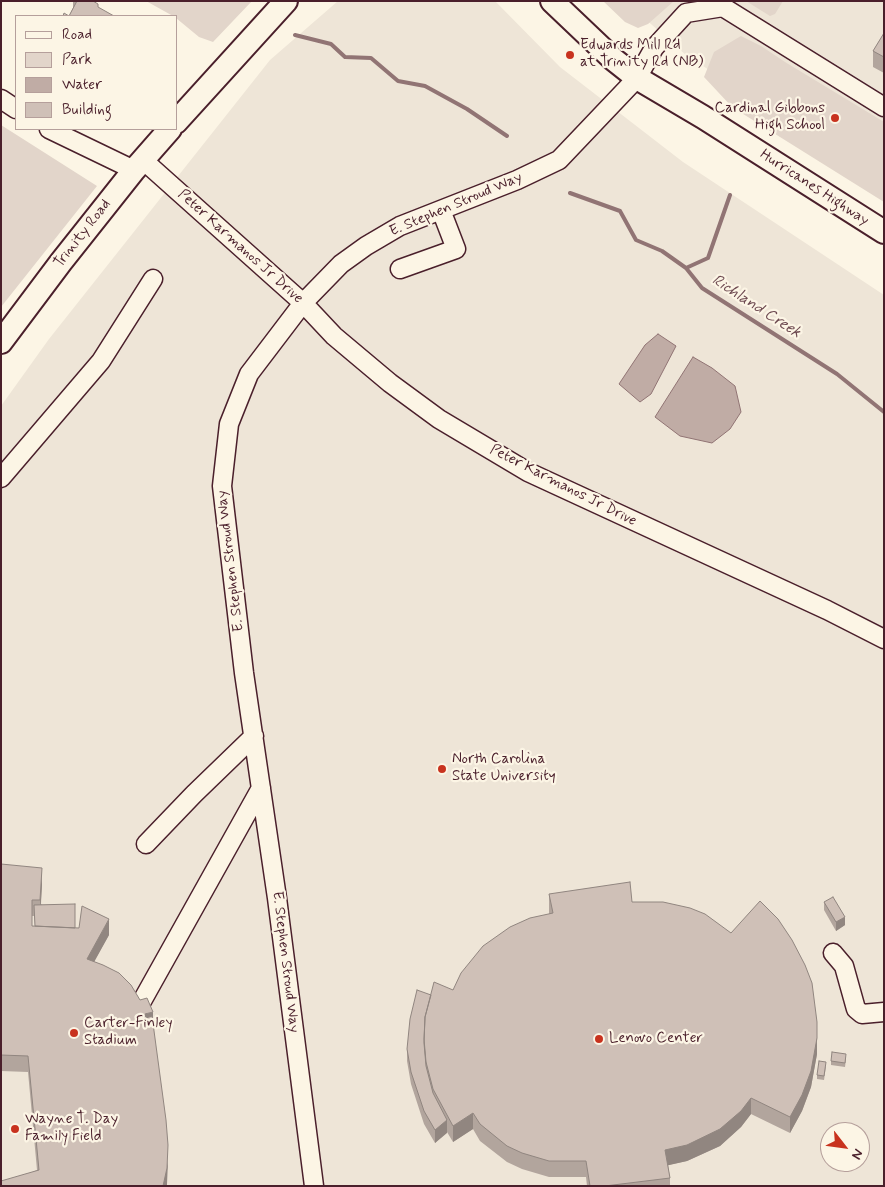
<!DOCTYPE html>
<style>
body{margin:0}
#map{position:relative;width:885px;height:1187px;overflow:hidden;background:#fcf5e5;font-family:Mynerve,sans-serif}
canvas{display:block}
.frame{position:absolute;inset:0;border:2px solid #4a1f2b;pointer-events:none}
.legend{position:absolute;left:15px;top:15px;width:162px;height:115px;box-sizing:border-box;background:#fcf5e5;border:1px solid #b59f9b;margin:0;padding:6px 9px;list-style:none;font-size:15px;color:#4a1f2b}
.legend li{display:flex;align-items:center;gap:10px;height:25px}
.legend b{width:25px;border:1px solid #b59f9b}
.north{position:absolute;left:820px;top:1122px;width:50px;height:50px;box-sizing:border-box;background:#fcf5e5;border:1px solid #b59f9b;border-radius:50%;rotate:120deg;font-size:14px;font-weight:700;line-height:20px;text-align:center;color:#4a1f2b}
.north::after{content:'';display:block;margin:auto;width:18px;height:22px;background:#c8321e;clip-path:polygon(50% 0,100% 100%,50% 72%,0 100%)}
</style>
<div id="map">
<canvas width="885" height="1187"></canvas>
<div class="frame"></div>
<ul class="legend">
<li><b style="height:6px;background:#fcf5e5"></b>Road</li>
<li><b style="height:14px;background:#e2d5ca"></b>Park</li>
<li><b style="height:14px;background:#c0aca5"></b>Water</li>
<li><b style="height:14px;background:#cfc0b7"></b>Building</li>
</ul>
<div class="north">N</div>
</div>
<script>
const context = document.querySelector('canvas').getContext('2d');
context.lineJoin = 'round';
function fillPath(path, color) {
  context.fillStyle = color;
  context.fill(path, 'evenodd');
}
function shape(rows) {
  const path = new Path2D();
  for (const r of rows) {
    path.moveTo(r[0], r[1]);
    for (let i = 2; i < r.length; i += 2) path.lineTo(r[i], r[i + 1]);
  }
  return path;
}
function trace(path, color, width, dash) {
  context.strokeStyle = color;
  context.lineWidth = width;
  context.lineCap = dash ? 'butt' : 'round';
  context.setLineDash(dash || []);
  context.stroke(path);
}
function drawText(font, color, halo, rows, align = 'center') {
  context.font = font + ' Mynerve,sans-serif';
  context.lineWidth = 4.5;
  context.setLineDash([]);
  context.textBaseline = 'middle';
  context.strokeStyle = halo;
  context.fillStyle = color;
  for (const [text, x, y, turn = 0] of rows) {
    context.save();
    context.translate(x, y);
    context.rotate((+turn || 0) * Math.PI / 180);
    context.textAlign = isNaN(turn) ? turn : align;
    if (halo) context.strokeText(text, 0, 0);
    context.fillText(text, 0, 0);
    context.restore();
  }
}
fillPath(shape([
 [338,1,495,1,560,67,683,162,884,295,884,1186,1,1186,1,406,49,339,270,60],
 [830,1132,860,1132,860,1162,830,1162],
 [625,1,884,1,884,180,687,56]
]), '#eee5d7');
fillPath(shape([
 [146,1,252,1,213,42,199,37,176,18,176,16,173,16],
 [603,1,674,1,648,24,638,28,625,22],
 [746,1,783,1,775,14,770,16],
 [741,36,761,46,785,62,884,122,884,202,732,107,704,77,714,52],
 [1,125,97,186,1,307]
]), '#e2d5ca');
const water = shape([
 [658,334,676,346,651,394,640,402,619,384,645,345,658,334],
 [693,357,712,368,735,386,741,412,730,429,712,443,680,436,655,417,693,357]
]);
fillPath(water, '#c0aca5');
trace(water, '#917474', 1);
trace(shape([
 [295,35,331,44,345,57,371,58,398,81,425,86,467,109,507,136],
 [570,193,620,211,636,240,662,251,686,268,702,288,837,374,884,412],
 [686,268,708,258,730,195]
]), '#917474', 4);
const minor = shape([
 [1,99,16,109],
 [49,129,134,170],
 [143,160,303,303,334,336,390,383,439,419,528,472,827,610,884,639],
 [400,269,456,249,441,210],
 [1,478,101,361,153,279],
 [146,844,194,794,254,736],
 [833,953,844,966,856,1009,862,1014,884,1012],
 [137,1010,261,788],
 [314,1186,277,898,244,673,222,486,229,424,249,374,303,303,341,264,366,246,400,226,517,180,559,160,637,78,654,48,686,13,723,7,884,107]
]);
const major = shape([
 [552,1,613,59,637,78,703,117,884,232],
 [176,122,286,1],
 [1,342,61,262,134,170,170,129]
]);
trace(minor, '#4a1f2b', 21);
trace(major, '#4a1f2b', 26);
trace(minor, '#fcf5e5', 18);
trace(major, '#fcf5e5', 22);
fillPath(shape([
 [73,1,93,1,98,7,69,16,73,8],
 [884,33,884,73,873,67,873,51],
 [1,864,42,884,41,904,75,928,109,935,94,961,153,1023,167,1186,1,1186,37,1170,28,1072,1,1071],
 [32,916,34,916,35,926,32,926],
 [549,894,632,902,817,1054,811,1087,802,1111,790,1133,751,1114,741,1127,720,1146,687,1161,668,1165,670,1178,670,1186,587,1186,586,1177,549,1177,522,1169,507,1162,480,1141,473,1129,453,1142,447,1132,435,1143,424,1124,411,1084,407,1061,407,1049,431,995,453,990,549,914],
 [824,902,845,925,836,931,824,910],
 [846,1059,845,1067,831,1065,831,1061],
 [826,1066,824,1080,817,1079,817,1075]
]), '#b2a59d');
fillPath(shape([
 [42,868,42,884,40,916,40,900],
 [845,917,845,925,836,931,836,922],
 [109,919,109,935,87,975,87,959],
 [153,1012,153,1029,145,1030,145,1014],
 [817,1022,817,1054,811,1087,802,1111,790,1133,790,1117],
 [751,1098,751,1114,741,1127,720,1146,687,1161,665,1166,665,1150],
 [473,1113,473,1129,453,1142,453,1126],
 [447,1120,447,1133,435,1143,435,1130],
 [168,1161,167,1184,167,1186,163,1186]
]), '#918680');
const building = shape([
 [77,1,93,1,98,4,98,7,114,16,63,16,64,13,69,16,77,1],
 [884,33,884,57,873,51,884,33],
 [1,864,42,868,40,900,32,900,32,926,79,928,82,906,109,919,87,959,103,965,119,973,131,985,140,1000,147,998,153,1012,145,1014,146,1018,152,1016,166,1120,168,1145,167,1168,163,1186,1,1186,1,1181,39,1170,28,1056,1,1055,1,864],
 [630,882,632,902,663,902,690,908,705,914,731,933,760,901,778,919,792,940,805,965,812,983,817,1022,817,1038,811,1071,802,1095,790,1117,751,1098,741,1111,720,1129,687,1145,665,1150,670,1178,605,1186,590,1186,586,1161,549,1161,522,1153,507,1146,480,1124,473,1113,453,1126,433,1089,426,1062,424,1039,425,1017,434,982,453,990,461,973,483,946,510,927,530,918,553,913,549,894,630,882],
 [833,897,845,917,836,922,824,902,833,897],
 [75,904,75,928,35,926,34,905,75,904],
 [417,990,431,995,425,1017,424,1043,426,1066,433,1093,447,1120,435,1130,424,1111,411,1072,407,1049,410,1019,417,990],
 [832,1052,846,1054,845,1063,831,1061,832,1052],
 [819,1061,826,1062,824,1076,817,1075,819,1061]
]);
fillPath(building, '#cfc0b7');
trace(building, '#918680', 1);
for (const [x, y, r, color] of [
 [570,55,5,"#c8321e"],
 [835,118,5,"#c8321e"],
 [442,769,5,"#c8321e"],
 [74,1033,5,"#c8321e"],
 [599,1039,5,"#c8321e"],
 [15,1129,5,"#c8321e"]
]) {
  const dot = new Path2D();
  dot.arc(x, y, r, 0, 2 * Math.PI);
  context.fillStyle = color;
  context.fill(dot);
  trace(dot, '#fcf5e5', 2);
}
drawText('15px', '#4a1f2b', '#fcf5e5', [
 ["Edwards Mill Rd",580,46],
 ["at Trinity Rd (NB)",580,63],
 ["Cardinal Gibbons",825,109,"right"],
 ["High School",825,126,"right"],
 ["North Carolina",452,760],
 ["State University",452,777],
 ["Carter-Finley",84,1024],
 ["Stadium",84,1041],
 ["Lenovo Center",609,1039],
 ["Wayne T. Day",25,1120],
 ["Family Field",25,1137]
], 'left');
drawText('15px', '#4a1f2b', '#fcf5e5', [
 ["Hurricanes Highway",814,188,33],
 ["E. Stephen Stroud Way",456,205,-23],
 ["Trinity Road",83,234,-52],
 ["Peter Karmanos Jr Drive",240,247,42],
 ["Peter Karmanos Jr Drive",563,486,27],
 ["E. Stephen Stroud Way",231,561,-97],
 ["E. Stephen Stroud Way",285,962,83]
]);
drawText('italic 16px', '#6d4950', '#fcf5e5', [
 ["Richland Creek",756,307,33]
]);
</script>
